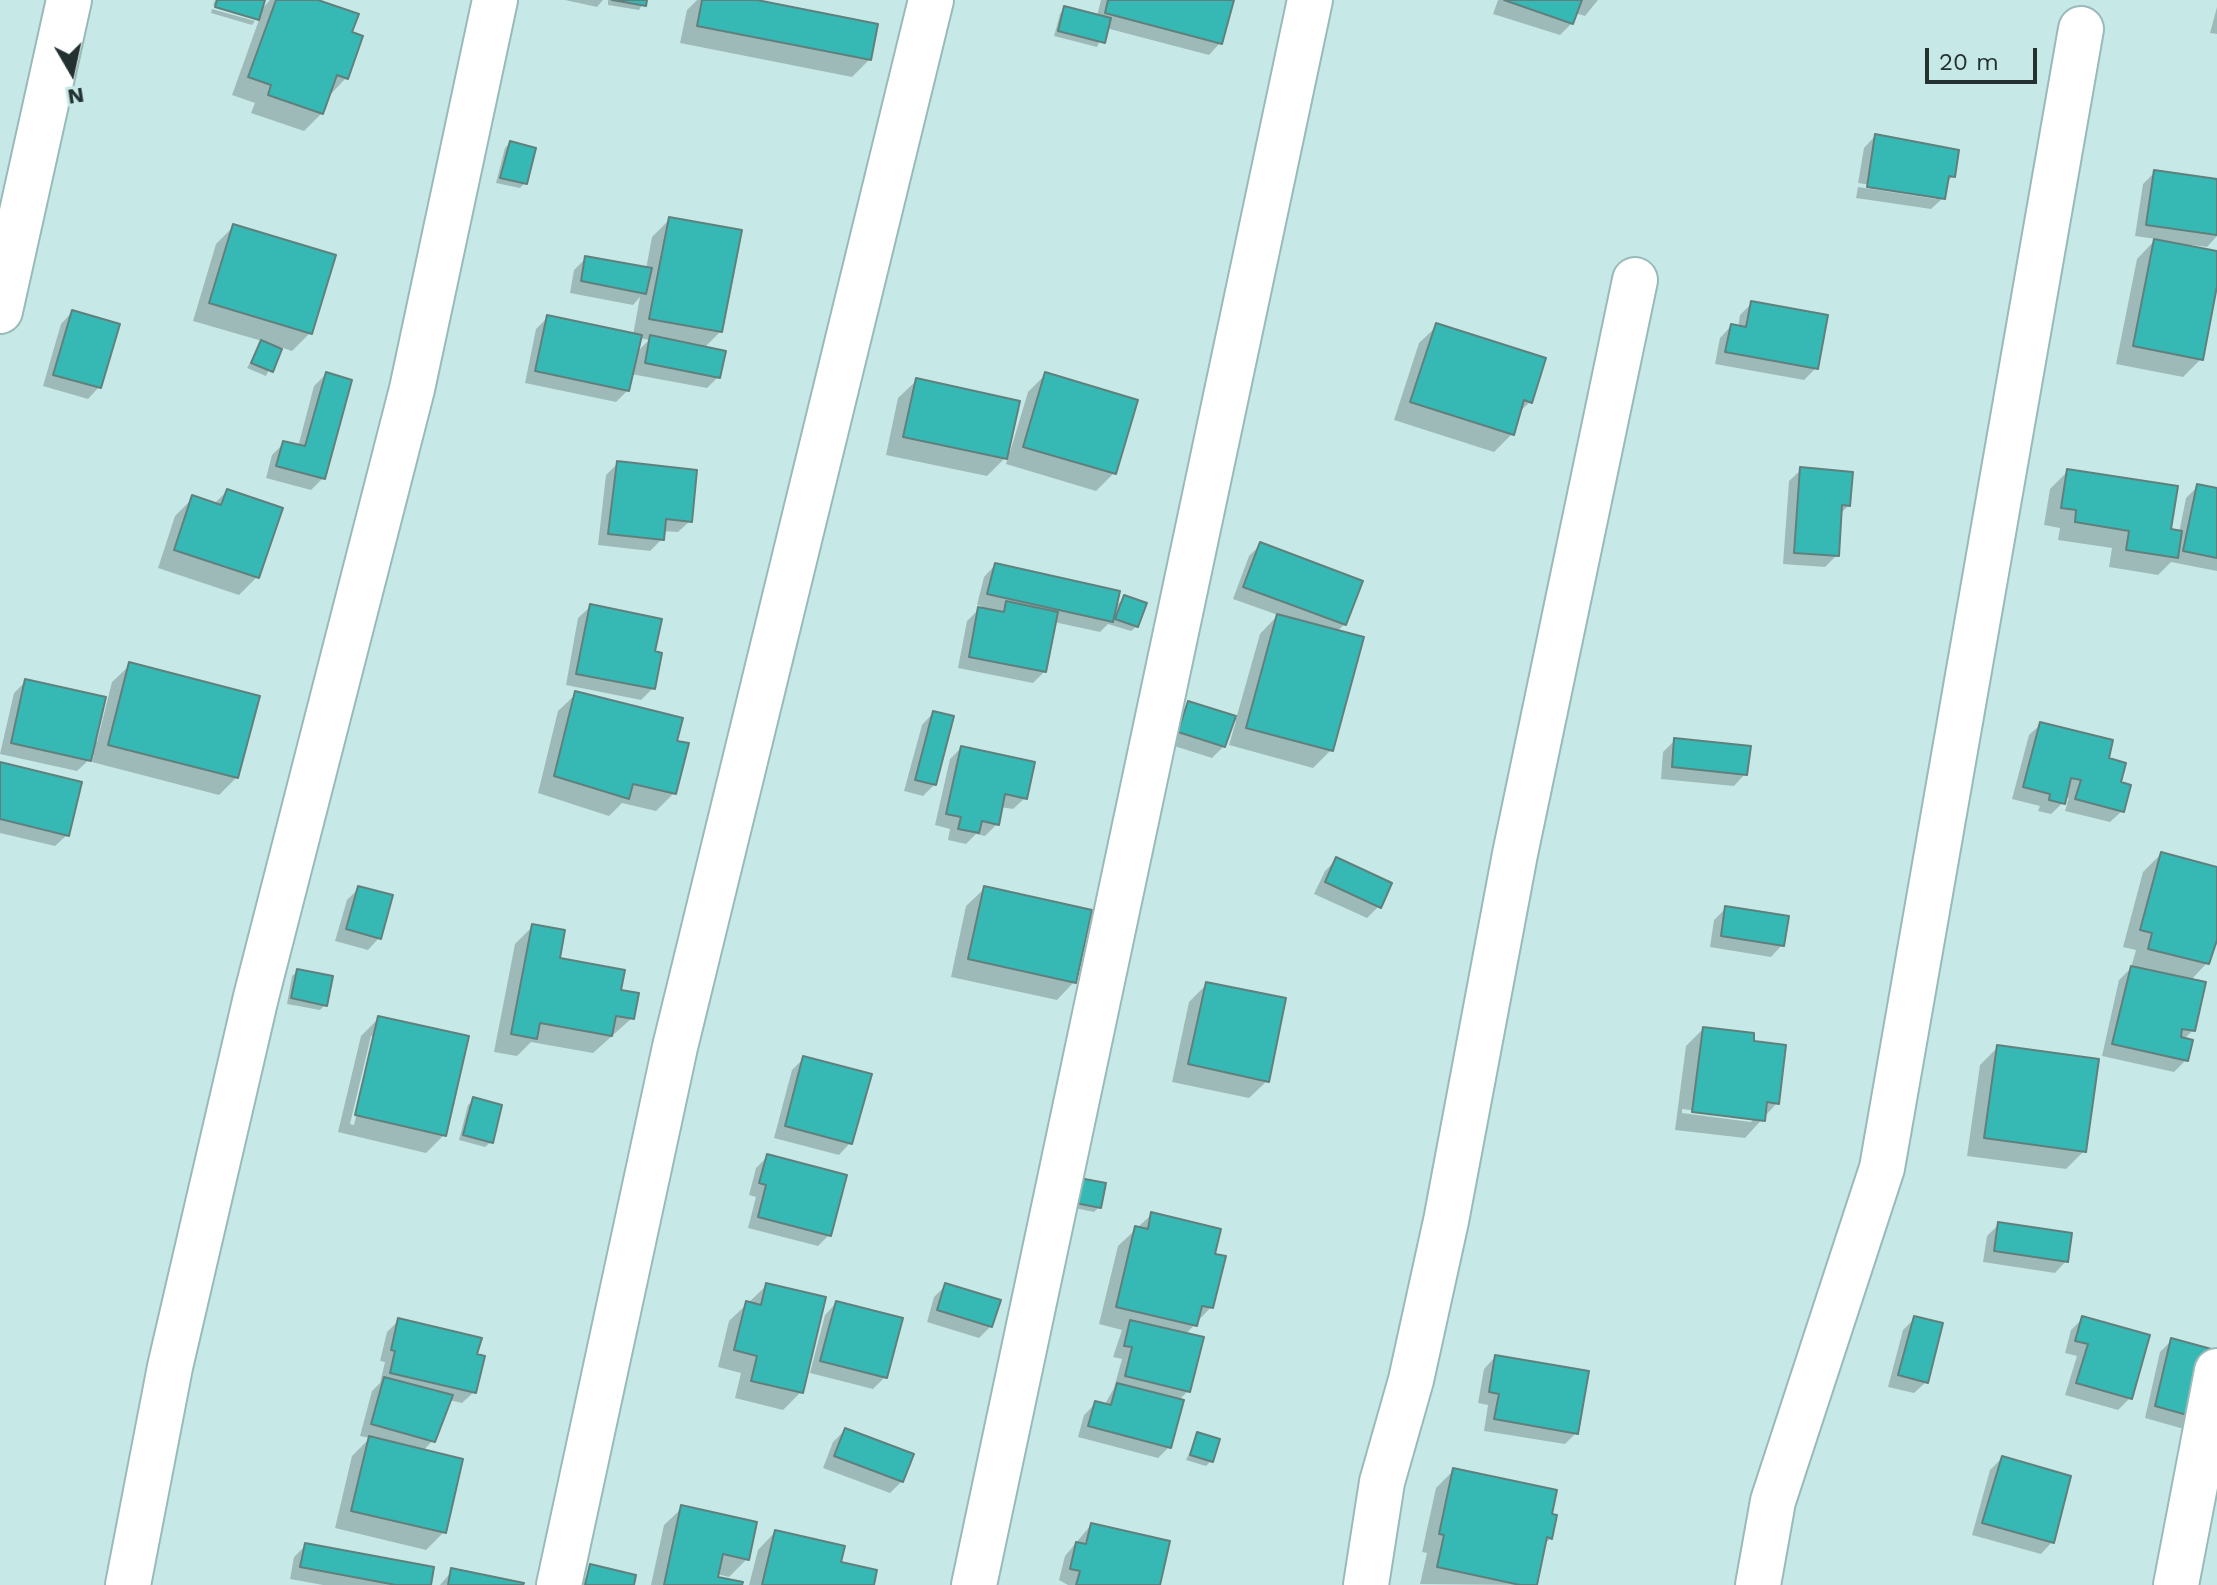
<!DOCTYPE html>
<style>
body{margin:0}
#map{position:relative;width:2217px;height:1585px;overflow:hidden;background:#c6e9e7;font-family:"Work Sans",sans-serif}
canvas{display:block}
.north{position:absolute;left:32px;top:32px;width:80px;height:80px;-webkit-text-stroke:6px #c6e9e7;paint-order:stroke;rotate:171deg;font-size:22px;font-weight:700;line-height:32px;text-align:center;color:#233130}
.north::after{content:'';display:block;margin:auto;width:28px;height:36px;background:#233130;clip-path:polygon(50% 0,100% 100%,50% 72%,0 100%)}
.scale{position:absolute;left:1925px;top:48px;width:112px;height:36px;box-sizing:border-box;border:4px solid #233130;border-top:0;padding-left:10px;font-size:24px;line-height:28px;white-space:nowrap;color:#233130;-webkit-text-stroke:6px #c6e9e7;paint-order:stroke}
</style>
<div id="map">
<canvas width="2217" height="1585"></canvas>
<div class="north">N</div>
<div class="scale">20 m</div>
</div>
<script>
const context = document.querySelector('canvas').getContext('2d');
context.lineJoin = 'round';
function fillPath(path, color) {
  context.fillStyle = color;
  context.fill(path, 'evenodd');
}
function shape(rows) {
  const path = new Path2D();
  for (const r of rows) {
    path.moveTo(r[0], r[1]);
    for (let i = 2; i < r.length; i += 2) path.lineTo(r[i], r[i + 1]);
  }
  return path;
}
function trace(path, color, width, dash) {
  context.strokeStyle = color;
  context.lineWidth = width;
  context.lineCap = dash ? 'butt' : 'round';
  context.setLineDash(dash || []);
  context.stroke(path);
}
fillPath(shape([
 [215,0,263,0,260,11,270,0,312,0,350,33,346,78,328,97,322,113,304,131,251,113,255,103,232,95,260,17,256,20,213,5],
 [565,0,603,0,597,7],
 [608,0,645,0,639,10,608,5],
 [697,0,747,0,870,59,852,77,680,43,687,10],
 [1101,0,1232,0,1220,43,1209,55,1106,28,1097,47,1054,36,1060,14,1065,8,1097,16],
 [1498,0,1598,0,1585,16,1575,13,1572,23,1560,35,1493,14],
 [2217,7,2217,34,2210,33],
 [212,9,255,21,252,25,211,13],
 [1875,136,1953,176,1945,184,1943,198,1931,209,1856,198,1858,187,1936,199,1936,195,1858,183,1864,148],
 [510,143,525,183,520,188,496,183,505,148],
 [2154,173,2217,181,2217,236,2207,247,2192,245,2191,248,2217,253,2217,275,2201,359,2183,377,2116,364,2137,259,2156,239,2135,236,2143,184],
 [670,219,721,331,704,348,718,377,707,388,631,374,628,390,616,402,525,383,536,329,548,317,633,335,640,297,633,305,570,293,574,270,586,258,646,269,652,237],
 [639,338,649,340,636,353],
 [234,226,310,333,292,351,280,347,266,376,247,368,262,341,193,321,216,244],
 [1752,303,1816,368,1804,380,1715,364,1720,338,1731,326,1738,328,1740,315],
 [72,312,99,387,88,399,43,386,61,324],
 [1437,326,1530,402,1518,413,1512,434,1494,452,1394,420,1419,343],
 [326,374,350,381,323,478,311,490,266,478,272,455,284,443,298,447,314,386],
 [1046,374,1114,473,1096,491,1006,464,1009,454,987,476,886,455,898,398,916,381,1010,452,1028,392],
 [618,463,690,521,678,532,662,531,662,539,650,551,598,545,606,475],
 [1801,470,1849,505,1840,514,1837,555,1825,567,1783,564,1789,481],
 [2068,471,2169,531,2179,533,2186,498,2198,486,2217,490,2217,571,2171,562,2158,575,2109,567,2112,548,2058,540,2060,528,2044,525,2050,489],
 [227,491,257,577,239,595,158,568,175,516,193,498,214,504],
 [1260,545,1345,624,1336,632,1331,750,1313,768,1229,745,1236,721,1232,720,1224,746,1212,758,1168,744,1177,715,1189,704,1236,719,1260,634,1278,615,1233,599,1249,556],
 [995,565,1114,608,1125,597,1137,626,1131,631,1108,624,1100,632,1054,622,1045,671,1033,683,958,668,967,621,982,606,977,605,984,577],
 [590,607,653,653,653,688,641,700,566,685,578,618],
 [130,665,237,777,219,795,92,762,94,755,77,771,0,754,14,693,26,681,97,742,112,682],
 [576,694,675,742,674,793,656,811,622,803,609,816,538,793,558,711],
 [933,713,935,784,923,796,904,791,922,725],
 [2041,724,2106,759,2119,783,2122,811,2110,822,2065,811,2069,797,2051,814,2038,811,2040,806,2012,799,2029,735],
 [1675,740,1745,774,1734,786,1661,779,1663,752],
 [961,748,1025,798,1013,809,1000,807,997,824,985,836,976,834,966,844,948,840,950,829,935,825,950,759],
 [0,764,67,835,55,846,0,833],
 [2161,854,2217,869,2217,943,2207,963,2190,981,2193,1030,2183,1040,2186,1060,2174,1072,2102,1056,2119,980,2131,968,2136,950,2123,947,2143,872],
 [1337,859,1379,906,1367,918,1314,894,1325,871],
 [359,888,379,938,368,950,335,941,347,900],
 [984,889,1074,982,1057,1000,951,977,966,906],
 [1726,908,1782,945,1771,957,1710,947,1714,920],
 [533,926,558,959,619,992,632,1018,593,1053,531,1042,517,1056,494,1052,515,944],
 [298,971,325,1005,320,1010,287,1004,292,976],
 [1207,984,1267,1081,1249,1098,1172,1082,1189,1002],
 [379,1018,444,1135,426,1153,338,1132,361,1036],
 [371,1036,376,1036,354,1125,350,1124],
 [1703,1029,1752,1043,1777,1103,1745,1138,1675,1130,1686,1046],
 [1682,1109,1754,1118,1751,1122,1682,1113],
 [1998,1047,2084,1151,2066,1169,1967,1156,1980,1065],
 [804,1058,850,1143,839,1155,774,1138,792,1070],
 [474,1100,491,1142,485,1147,459,1140,468,1105],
 [768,1156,829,1235,818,1246,748,1228,756,1197,749,1195,756,1168],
 [1104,1185,1099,1207,1094,1212,1065,1206],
 [1152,1214,1213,1255,1211,1307,1185,1335,1188,1391,1178,1401,1169,1447,1158,1458,1078,1437,1084,1415,1096,1403,1104,1406,1114,1388,1122,1359,1113,1357,1122,1330,1099,1324,1118,1246],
 [1999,1224,2066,1261,2055,1273,1983,1262,1987,1236],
 [767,1285,801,1392,783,1410,735,1398,741,1373,718,1367,729,1321],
 [946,1285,991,1326,979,1338,927,1322,934,1297],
 [836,1303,885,1377,873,1389,810,1373,825,1315],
 [1915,1318,1926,1382,1914,1393,1888,1387,1903,1330],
 [2083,1318,2130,1398,2118,1410,2065,1395,2077,1356,2065,1353,2071,1330],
 [399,1320,475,1356,474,1392,462,1403,449,1400,433,1440,423,1451,444,1532,426,1550,335,1528,352,1456,370,1438,360,1436,372,1391,380,1383,385,1362,380,1361,387,1332],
 [2171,1341,2212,1352,2184,1429,2145,1418,2160,1352],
 [1495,1357,1576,1433,1565,1444,1484,1431,1488,1405,1478,1403,1484,1369],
 [845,1430,902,1481,890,1493,823,1468,833,1442],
 [1198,1435,1211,1461,1206,1466,1186,1460],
 [2002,1458,2052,1542,2041,1554,1972,1535,1990,1470],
 [1454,1470,1550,1516,1551,1538,1543,1545,1535,1585,1420,1584,1427,1553,1422,1552,1436,1488],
 [682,1508,747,1559,729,1577,717,1574,716,1578,740,1585,651,1585,664,1525],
 [1091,1525,1158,1585,1068,1585,1059,1580,1065,1556],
 [775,1532,839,1563,872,1585,749,1585,758,1550],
 [306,1545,429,1585,323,1585,290,1579,294,1557],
 [591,1566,632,1585,582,1585],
 [452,1571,521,1585,440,1585]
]), '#0003');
const building = shape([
 [217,0,265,0,259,20,215,7,217,0],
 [276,0,318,0,359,14,352,32,363,36,348,79,337,75,323,114,268,95,271,85,248,77,276,0],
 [612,0,647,0,646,6,612,0],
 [702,0,757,0,878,24,871,60,697,26,702,0],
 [1108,0,1234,0,1222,44,1105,13,1108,0],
 [1504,0,1582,0,1573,24,1504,0],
 [1064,6,1111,18,1105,43,1058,31,1064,6],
 [1875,134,1959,150,1955,177,1949,176,1945,199,1867,187,1875,134],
 [510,141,536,148,527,184,500,178,510,141],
 [2154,170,2217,179,2217,235,2146,225,2154,170],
 [669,217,742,230,722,332,649,319,669,217],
 [233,224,336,255,312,334,209,303,233,224],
 [2154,239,2217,251,2217,286,2203,360,2133,346,2154,239],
 [585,256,652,268,646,294,581,281,585,256],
 [1751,301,1828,315,1818,369,1725,352,1731,324,1746,327,1751,301],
 [72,310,120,324,101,388,53,375,72,310],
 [547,315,642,335,629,391,535,371,547,315],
 [1436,323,1546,358,1532,403,1524,400,1514,435,1410,402,1436,323],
 [650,335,726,351,720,378,645,363,650,335],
 [261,340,282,349,273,372,251,363,261,340],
 [326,372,352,380,325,479,276,466,283,441,305,446,326,372],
 [1045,372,1138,400,1116,474,1023,447,1045,372],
 [916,378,1020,401,1007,459,903,437,916,378],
 [617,461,697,470,692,522,666,519,664,540,608,534,617,461],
 [1800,467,1853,472,1850,506,1842,505,1839,556,1794,553,1800,467],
 [2067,469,2178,486,2171,529,2182,531,2178,558,2126,550,2129,531,2075,522,2076,510,2061,508,2067,469],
 [2197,484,2217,488,2217,558,2183,551,2197,484],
 [227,489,283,508,259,578,174,550,192,495,221,505,227,489],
 [1260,542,1363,581,1346,625,1243,587,1260,542],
 [995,563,1120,591,1113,622,987,594,995,563],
 [1124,595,1147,603,1138,627,1115,619,1124,595],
 [1006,601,1058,612,1046,672,969,657,978,607,1004,612,1006,601],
 [590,604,662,619,655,651,662,653,655,689,576,674,590,604],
 [1277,614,1364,637,1333,751,1246,728,1277,614],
 [129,662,260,696,238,778,108,745,129,662],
 [25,679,106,697,91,761,11,743,25,679],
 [575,691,683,718,677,741,689,743,676,794,633,784,629,799,554,776,575,691],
 [1188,701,1236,716,1225,747,1178,732,1188,701],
 [933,711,954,716,936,785,915,780,933,711],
 [2040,722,2113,740,2109,758,2126,763,2121,782,2131,785,2124,812,2075,799,2081,780,2071,778,2065,804,2049,800,2050,794,2023,787,2040,722],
 [1674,738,1751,746,1747,775,1672,767,1674,738],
 [961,746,1035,762,1027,799,1005,794,999,825,982,821,979,833,958,829,961,817,946,814,961,746],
 [0,762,82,782,69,836,0,819,0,762],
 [2161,852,2217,867,2217,940,2209,964,2148,949,2152,933,2140,930,2161,852],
 [1336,857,1392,883,1381,908,1325,882,1336,857],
 [358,886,393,895,381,939,346,929,358,886],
 [984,886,1092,910,1076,983,968,959,984,886],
 [1725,906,1789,916,1784,946,1721,936,1725,906],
 [532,924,565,930,560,958,625,970,621,990,639,993,634,1019,616,1016,612,1036,540,1023,537,1039,511,1034,532,924],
 [2131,966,2206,982,2195,1031,2182,1029,2181,1037,2193,1040,2188,1061,2112,1044,2131,966],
 [297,969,333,976,327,1006,291,998,297,969],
 [1206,982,1286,998,1269,1082,1188,1064,1206,982],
 [378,1016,469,1036,446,1136,355,1115,378,1016],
 [1703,1027,1754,1033,1754,1041,1786,1045,1779,1104,1767,1102,1765,1121,1692,1112,1703,1027],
 [1997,1045,2099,1059,2086,1152,1984,1138,1997,1045],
 [803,1056,872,1074,852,1144,785,1126,803,1056],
 [473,1097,502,1105,493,1143,463,1135,473,1097],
 [767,1154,847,1175,831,1236,758,1217,766,1185,759,1183,767,1154],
 [1074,1177,1106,1183,1101,1208,1070,1202,1074,1177],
 [1151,1212,1221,1229,1215,1254,1226,1256,1213,1308,1202,1306,1197,1326,1116,1307,1135,1226,1148,1229,1151,1212],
 [1998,1222,2072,1233,2068,1262,1994,1251,1998,1222],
 [766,1283,826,1297,803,1393,751,1381,757,1356,734,1350,746,1301,761,1305,766,1283],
 [945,1283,1001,1300,992,1327,937,1310,945,1283],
 [836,1301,903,1318,887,1378,820,1361,836,1301],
 [1914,1316,1943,1323,1928,1383,1898,1375,1914,1316],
 [2082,1316,2150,1335,2132,1399,2076,1383,2088,1344,2075,1341,2082,1316],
 [398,1318,482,1338,477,1354,485,1356,476,1393,390,1373,395,1351,391,1350,398,1318],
 [1130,1320,1204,1337,1190,1392,1125,1376,1132,1347,1124,1346,1130,1320],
 [2171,1338,2215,1350,2198,1418,2155,1406,2171,1338],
 [1495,1355,1589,1371,1578,1434,1494,1419,1499,1394,1489,1392,1495,1355],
 [384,1377,453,1395,435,1442,371,1424,384,1377],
 [1117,1383,1184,1400,1171,1448,1088,1426,1095,1401,1111,1405,1117,1383],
 [845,1428,914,1454,903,1482,834,1456,845,1428],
 [1197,1432,1220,1439,1213,1462,1190,1455,1197,1432],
 [369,1436,463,1459,446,1533,351,1511,369,1436],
 [2002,1456,2071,1476,2054,1543,1982,1523,2002,1456],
 [1453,1468,1557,1490,1552,1514,1557,1515,1552,1539,1547,1537,1537,1585,1520,1585,1437,1567,1444,1535,1439,1534,1453,1468],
 [681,1505,757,1522,749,1560,723,1554,718,1577,743,1582,742,1585,664,1585,681,1505],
 [1091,1523,1170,1541,1160,1585,1076,1585,1080,1571,1070,1569,1076,1542,1086,1544,1091,1523],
 [775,1530,845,1546,841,1562,877,1570,874,1585,762,1585,775,1530],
 [305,1543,434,1567,431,1585,396,1585,300,1567,305,1543],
 [590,1564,636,1575,634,1585,585,1585,590,1564],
 [451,1568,524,1583,523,1585,448,1585,451,1568]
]);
fillPath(building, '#36b9b5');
trace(building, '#60807e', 2);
const minor = shape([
 [0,311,69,0],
 [128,1585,170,1367,256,997,412,389,495,0],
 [559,1585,675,1047,931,0],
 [974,1585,1310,0],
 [1366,1585,1382,1482,1411,1380,1446,1221,1515,854,1635,280],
 [1758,1585,1773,1501,1882,1168,2081,29],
 [2176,1585,2217,1371]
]);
trace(minor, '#99bab8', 48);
trace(minor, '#fff', 44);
</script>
